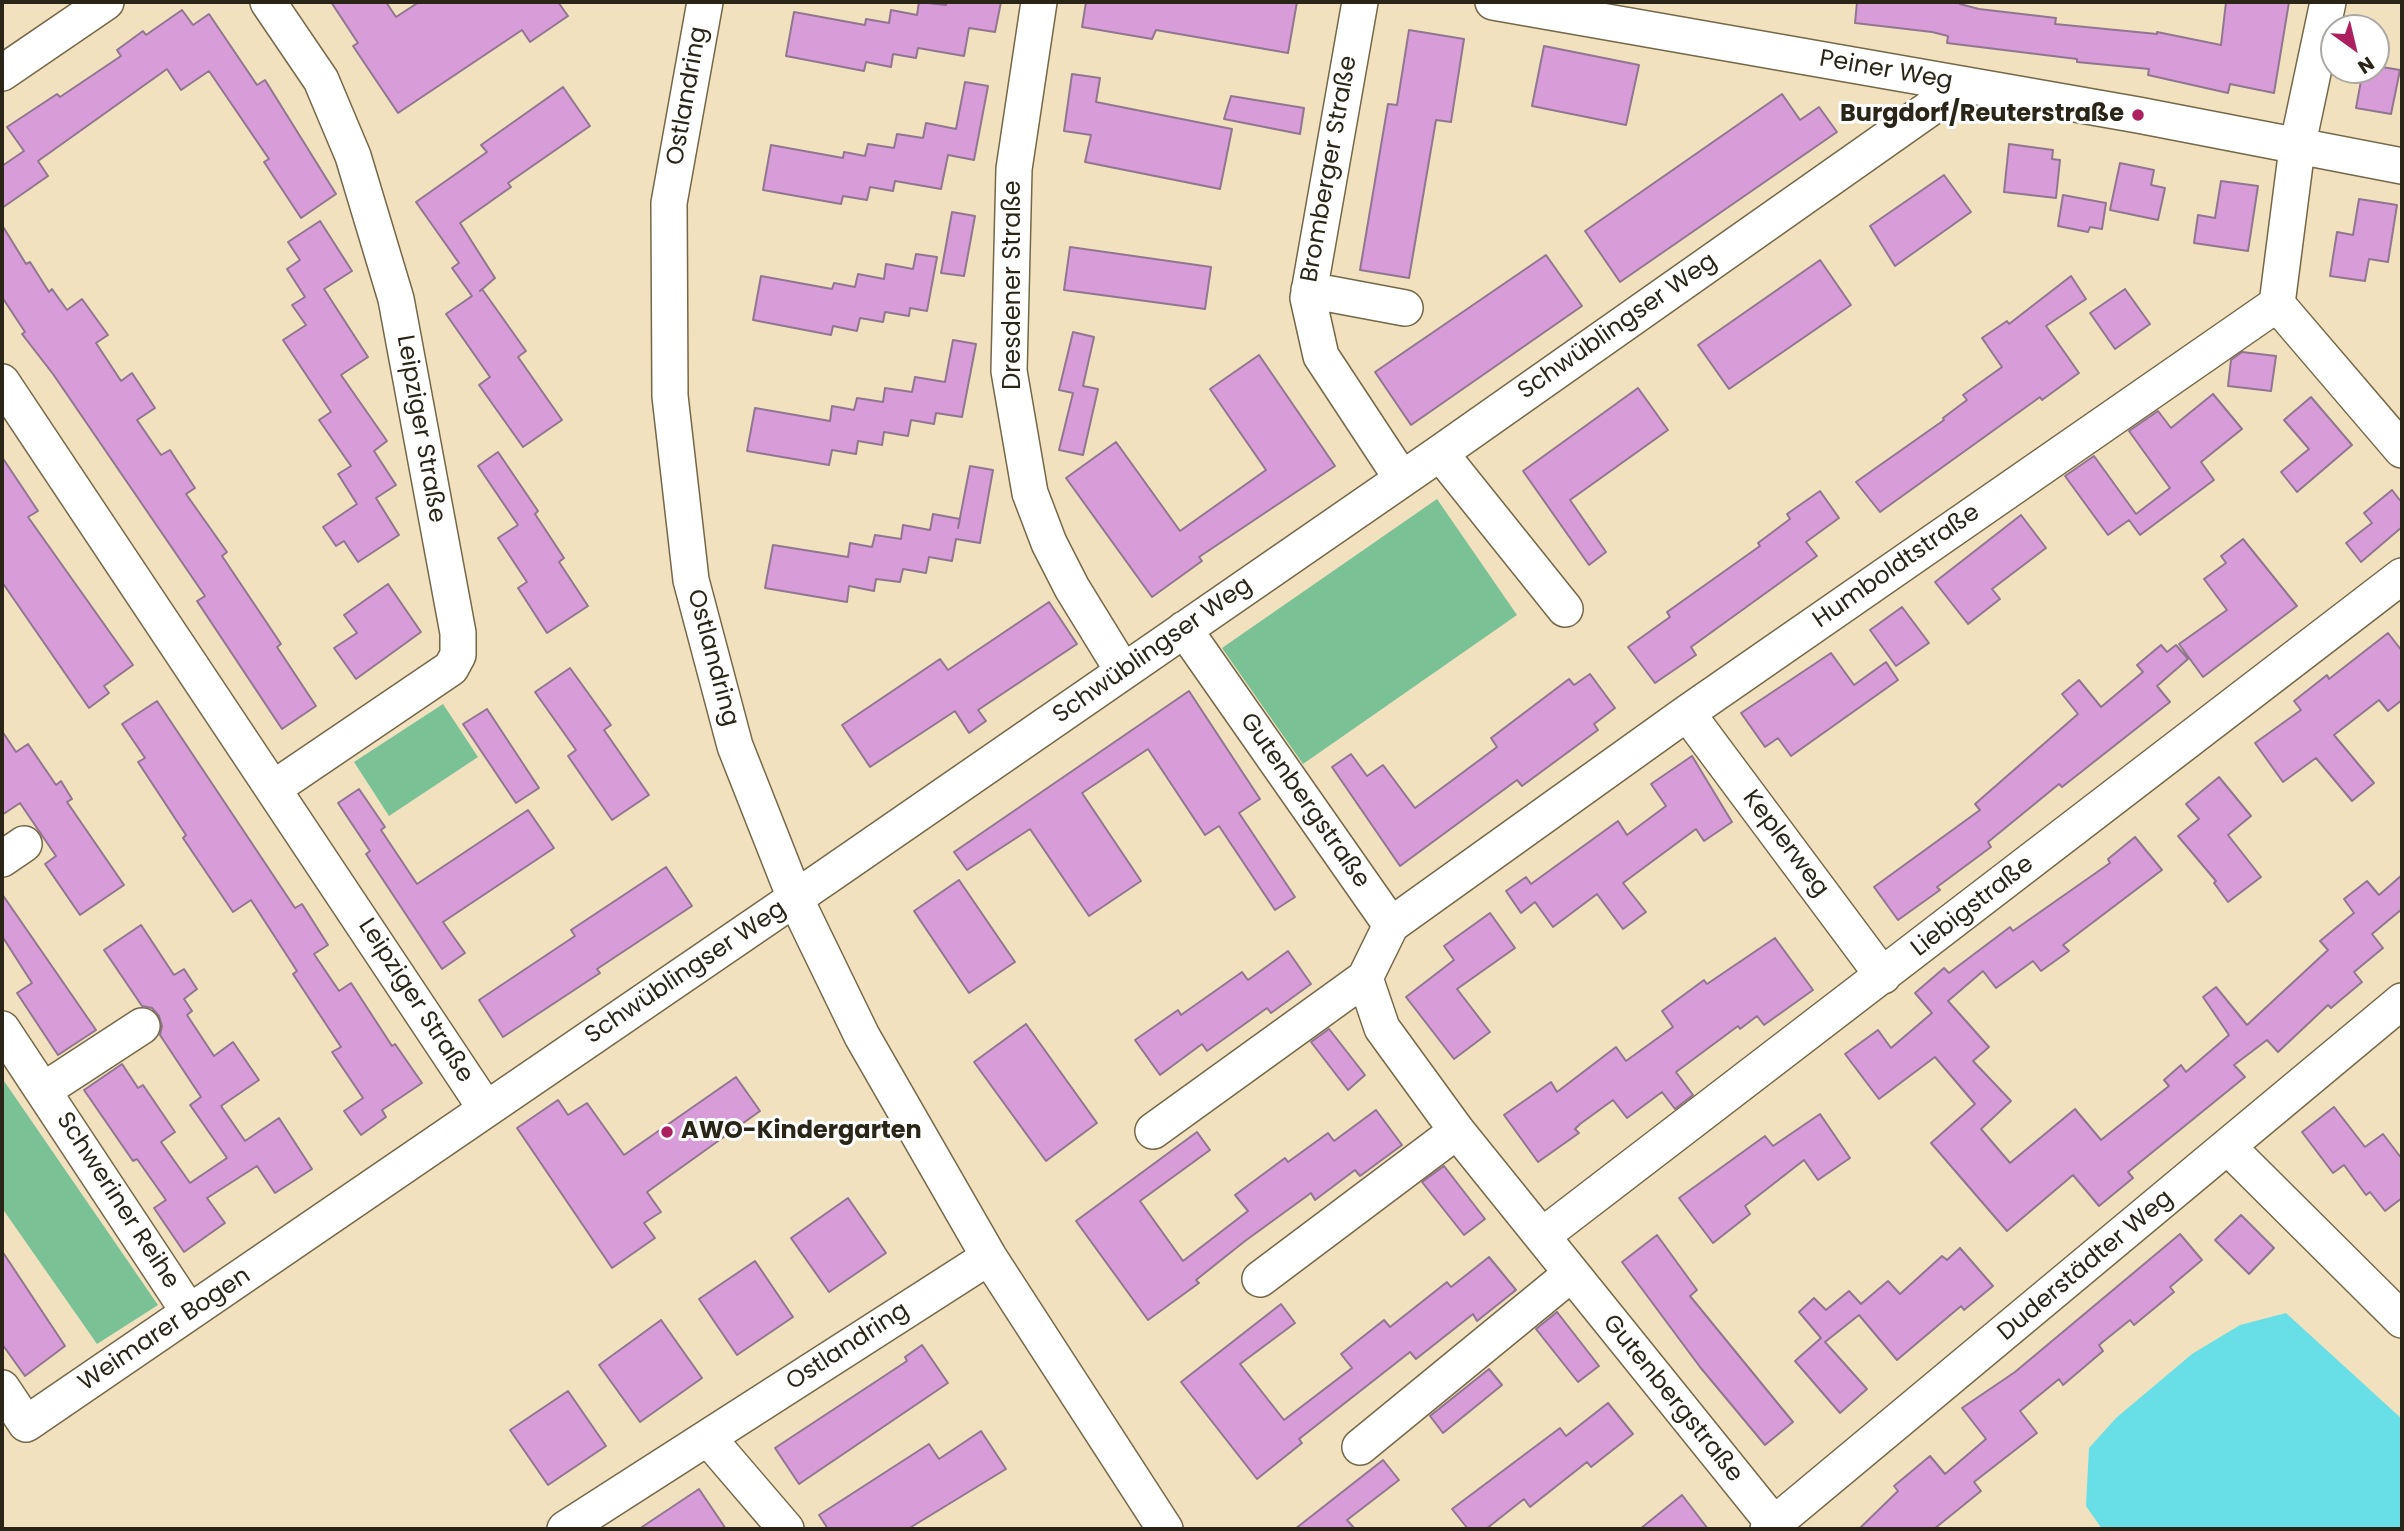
<!DOCTYPE html>
<meta charset="utf-8">
<style>
body{margin:0}
#map{position:relative;width:2404px;height:1531px;overflow:hidden;background:#f2e1be;font-family:Poppins,sans-serif}
canvas{display:block}
.frame{position:absolute;inset:0;border:4px solid #2b2518;pointer-events:none}
.north{position:absolute;left:2320px;top:14px;width:70px;height:70px;box-sizing:border-box;background:#fff;border:2px solid #aaa8a3;border-radius:50%;rotate:146deg;font-size:19px;font-weight:700;line-height:28px;text-align:center;color:#2b2518}
.north::after{content:'';display:block;margin:auto;width:24px;height:32px;background:#ac205f;clip-path:polygon(50% 0,100% 100%,50% 72%,0 100%)}
</style>
<div id="map">
<canvas width="2404" height="1531"></canvas>
<div class="frame"></div>
<div class="north">N</div>
</div>
<script>
const context = document.querySelector('canvas').getContext('2d');
context.lineJoin = 'round';
function fillPath(path, color) {
  context.fillStyle = color;
  context.fill(path, 'evenodd');
}
function shape(rows) {
  const path = new Path2D();
  for (const r of rows) {
    path.moveTo(r[0], r[1]);
    for (let i = 2; i < r.length; i += 2) path.lineTo(r[i], r[i + 1]);
  }
  return path;
}
function trace(path, color, width, dash) {
  context.strokeStyle = color;
  context.lineWidth = width;
  context.lineCap = dash ? 'butt' : 'round';
  context.setLineDash(dash || []);
  context.stroke(path);
}
function drawText(font, color, halo, rows, align = 'center') {
  context.font = font + ' Poppins,sans-serif';
  context.lineWidth = 6;
  context.setLineDash([]);
  context.textBaseline = 'middle';
  context.strokeStyle = halo;
  context.fillStyle = color;
  for (const [text, x, y, turn = 0] of rows) {
    context.save();
    context.translate(x, y);
    context.rotate((+turn || 0) * Math.PI / 180);
    context.textAlign = isNaN(turn) ? turn : align;
    if (halo) context.strokeText(text, 0, 0);
    context.fillText(text, 0, 0);
    context.restore();
  }
}
fillPath(shape([
 [1437,499,1517,615,1303,764,1222,648],
 [443,704,478,757,389,816,354,762],
 [2,1078,158,1305,97,1344,2,1208]
]), '#7ac295');
fillPath(shape([
 [2286,1313,2402,1419,2402,1529,2102,1529,2086,1506,2089,1448,2116,1418,2192,1354,2240,1325]
]), '#68dfe6');
const building = shape([
 [331,2,386,2,396,17,419,2,558,2,568,16,530,42,522,30,398,113,353,46,358,43,331,2],
 [919,2,946,5,947,2,1001,2,995,32,969,28,964,56,918,48,916,58,893,54,891,67,866,62,864,71,786,56,794,12,865,25,866,19,889,23,891,10,917,15,919,2],
 [1086,2,1297,2,1288,53,1156,30,1152,39,1082,27,1086,2],
 [1857,2,1960,2,1960,4,1979,9,2056,18,2055,24,2157,34,2157,32,2221,45,2226,2,2289,2,2274,93,2230,84,2228,93,2148,75,2149,69,2077,62,2077,59,1947,43,1948,36,1932,32,1855,23,1857,2],
 [182,10,193,25,209,14,257,85,265,80,336,194,301,218,264,162,269,159,209,71,181,90,167,69,38,161,48,176,2,208,2,166,24,151,7,127,57,94,60,97,121,56,117,50,143,31,146,35,182,10],
 [1409,30,1464,39,1451,122,1436,120,1409,278,1360,270,1388,104,1397,105,1409,30],
 [1544,46,1639,65,1626,125,1532,106,1544,46],
 [2376,66,2400,70,2391,114,2356,108,2363,70,2376,70,2376,66],
 [1072,74,1100,78,1096,102,1232,129,1220,189,1085,162,1091,135,1064,131,1072,74],
 [965,82,988,86,974,160,948,155,941,189,895,181,893,191,870,187,867,200,843,196,841,204,763,190,771,145,843,158,844,152,865,156,868,144,894,148,897,134,923,138,926,123,956,129,965,82],
 [563,87,590,126,508,183,511,187,460,223,495,278,480,291,482,289,526,351,518,357,562,420,523,447,479,385,490,377,446,314,472,296,452,268,459,263,416,202,487,152,481,145,563,87],
 [1782,94,1800,120,1819,107,1837,132,1620,282,1585,231,1782,94],
 [1231,96,1304,108,1300,134,1224,119,1231,96],
 [2009,144,2053,150,2052,159,2060,160,2056,198,2004,192,2009,144],
 [2120,163,2154,170,2151,185,2165,188,2158,220,2110,210,2120,163],
 [1944,175,1971,212,1895,266,1870,226,1944,175],
 [2221,181,2258,186,2248,251,2194,243,2198,215,2215,218,2221,181],
 [2063,195,2106,203,2102,229,2090,227,2088,232,2058,226,2063,195],
 [2359,199,2397,205,2388,262,2369,259,2365,281,2330,276,2337,232,2353,235,2359,199],
 [952,212,975,216,964,276,941,273,952,212],
 [320,221,352,271,324,289,368,357,341,375,387,441,374,451,396,485,376,498,399,535,358,562,344,541,336,546,323,527,357,504,338,474,351,466,319,420,331,412,283,340,306,325,292,305,305,297,287,269,300,260,288,242,320,221],
 [2,225,26,264,30,262,49,292,52,289,67,310,82,299,108,335,96,343,121,381,132,373,155,408,137,420,161,455,170,450,195,488,186,494,227,552,222,556,281,644,277,647,316,706,282,729,197,601,205,596,53,374,22,334,25,332,2,297,2,225],
 [1070,247,1211,267,1205,309,1064,290,1070,247],
 [916,254,937,257,927,311,910,308,909,316,885,312,883,322,860,318,857,331,833,326,831,335,753,320,761,276,832,289,834,283,855,287,858,274,884,279,886,264,913,269,916,254],
 [1546,255,1582,306,1411,425,1375,372,1546,255],
 [1820,260,1851,305,1729,389,1698,345,1820,260],
 [2071,276,2086,299,2046,326,2079,373,2042,400,2040,397,1880,512,1856,482,1944,420,1943,418,1967,400,1963,395,2002,367,1982,338,2007,321,2009,324,2071,276],
 [2125,289,2150,324,2115,349,2090,313,2125,289],
 [1073,332,1094,337,1083,386,1098,389,1083,455,1059,450,1073,393,1059,390,1073,332],
 [953,340,976,344,962,417,936,413,934,424,911,420,908,436,884,432,882,445,858,441,856,454,832,450,829,465,747,451,755,408,830,421,832,406,854,410,857,398,883,402,885,388,912,392,915,377,945,382,953,340],
 [2242,352,2276,356,2271,391,2228,386,2231,360,2242,352],
 [1259,355,1335,466,1199,557,1202,561,1152,597,1066,478,1116,442,1180,531,1266,470,1210,389,1259,355],
 [1638,388,1668,430,1570,500,1606,552,1589,565,1523,471,1638,388],
 [2213,394,2242,429,2201,462,2214,480,2140,535,2129,520,2108,535,2065,476,2094,456,2136,514,2170,488,2129,431,2158,411,2171,428,2213,394],
 [2311,397,2352,445,2297,492,2281,472,2309,449,2284,420,2311,397],
 [498,452,538,511,535,514,564,558,559,562,588,606,547,633,518,588,527,582,498,538,518,525,478,466,498,452],
 [2,457,38,511,28,517,133,665,104,686,109,693,89,708,2,582,2,457],
 [970,466,993,470,980,543,956,539,952,561,929,557,926,573,903,569,900,582,876,579,874,591,849,586,847,602,765,588,773,545,848,557,850,543,872,547,875,535,901,539,903,525,930,530,933,514,960,519,958,528,970,466],
 [2392,490,2402,503,2402,527,2361,562,2346,543,2372,523,2364,513,2392,490],
 [1820,491,1839,518,1806,542,1817,556,1691,647,1696,655,1655,683,1628,647,1670,617,1667,612,1760,546,1758,543,1790,519,1787,514,1820,491],
 [2021,515,2046,548,1992,589,2000,599,1968,624,1935,582,2021,515],
 [2243,539,2297,606,2203,677,2179,644,2227,610,2204,579,2226,563,2221,556,2243,539],
 [388,584,421,632,356,679,334,648,357,633,344,615,388,584],
 [1049,602,1077,644,978,710,986,721,969,733,955,711,870,767,842,725,940,659,948,670,1049,602],
 [1902,607,1929,643,1896,666,1870,630,1902,607],
 [2388,633,2402,651,2402,700,2388,711,2379,700,2334,735,2374,783,2352,801,2316,758,2283,782,2255,743,2301,710,2294,701,2327,675,2329,679,2388,633],
 [2161,645,2167,652,2176,645,2188,659,2157,686,2170,702,2062,787,2059,784,1988,842,1991,847,1937,887,1940,890,1898,920,1874,887,1980,810,1975,804,2078,714,2062,694,2079,680,2101,707,2143,672,2137,665,2161,645],
 [1831,653,1854,685,1886,662,1898,680,1791,756,1778,738,1765,747,1741,713,1831,653],
 [570,668,611,725,604,730,649,795,612,820,568,756,576,750,535,692,570,668],
 [1590,674,1615,708,1594,724,1598,730,1522,786,1517,780,1400,866,1332,767,1351,754,1367,776,1383,765,1415,808,1497,747,1491,738,1569,679,1574,685,1590,674],
 [1189,691,1260,799,1239,813,1295,897,1275,910,1219,826,1205,835,1148,749,1082,793,1141,881,1089,916,1030,829,967,870,954,852,1189,691],
 [157,701,295,908,302,904,328,945,314,954,339,991,351,983,392,1046,395,1044,422,1083,382,1110,386,1117,361,1135,344,1111,363,1098,332,1052,341,1047,293,974,297,971,251,900,233,912,183,838,186,835,138,762,145,758,122,724,157,701],
 [487,709,539,788,516,803,463,724,487,709],
 [2,731,16,752,28,744,56,785,61,781,72,799,67,802,124,885,80,915,45,864,56,856,20,803,2,815,2,731],
 [1692,756,1732,822,1704,841,1696,829,1623,883,1646,912,1623,929,1597,894,1553,927,1535,902,1521,913,1506,891,1526,877,1531,884,1618,821,1627,835,1666,806,1651,784,1692,756],
 [2219,777,2251,816,2228,835,2261,877,2228,902,2214,883,2216,881,2178,836,2199,819,2186,804,2219,777],
 [359,789,385,827,381,830,417,884,528,810,554,848,443,922,465,953,442,969,366,854,370,851,338,803,359,789],
 [2135,837,2162,870,2063,945,2069,951,2041,971,2033,961,1996,988,1983,971,1948,1001,1989,1047,1973,1061,2011,1101,1981,1129,2010,1163,2075,1109,2101,1140,2169,1086,2164,1080,2181,1065,2186,1072,2229,1035,2203,997,2216,987,2247,1025,2328,950,2320,941,2354,913,2344,899,2367,881,2379,895,2402,875,2402,909,2372,934,2383,948,2354,972,2362,982,2331,1008,2328,1005,2278,1052,2267,1040,2234,1065,2245,1077,2128,1172,2133,1178,2099,1206,2073,1175,2007,1231,1931,1143,1975,1104,1935,1057,1879,1099,1845,1054,1878,1030,1891,1048,1932,1013,1915,993,1944,968,1949,973,2010,927,2013,931,2110,863,2108,859,2135,837],
 [666,867,692,906,597,969,600,973,503,1037,479,1000,575,936,571,930,666,867],
 [959,880,1015,962,969,993,914,911,959,880],
 [2,894,96,1030,58,1055,17,993,32,983,2,936,2,894],
 [1490,913,1515,948,1457,989,1490,1032,1454,1059,1406,997,1454,960,1444,946,1490,913],
 [141,925,174,975,184,969,197,989,184,999,192,1011,187,1015,214,1056,233,1042,259,1080,221,1106,245,1141,279,1118,312,1169,275,1193,257,1166,207,1198,225,1223,184,1252,154,1208,166,1200,137,1159,133,1161,84,1090,122,1064,138,1088,143,1085,175,1132,161,1142,190,1183,227,1158,190,1105,201,1097,160,1035,162,1026,159,1016,152,1008,142,1006,104,950,141,925],
 [1775,938,1813,990,1764,1025,1757,1016,1740,1029,1738,1026,1676,1072,1693,1095,1675,1109,1662,1092,1627,1118,1613,1100,1580,1124,1575,1129,1579,1133,1538,1162,1504,1115,1551,1082,1557,1092,1616,1047,1626,1061,1673,1027,1662,1011,1704,980,1707,984,1775,938],
 [1288,951,1311,984,1271,1013,1267,1008,1207,1051,1202,1044,1160,1075,1135,1040,1178,1010,1181,1015,1242,972,1248,980,1288,951],
 [1026,1024,1097,1123,1046,1161,974,1062,1026,1024],
 [1329,1029,1365,1075,1348,1090,1311,1042,1329,1029],
 [736,1077,760,1111,647,1192,661,1212,644,1223,655,1238,612,1268,517,1128,558,1100,568,1115,587,1103,624,1155,736,1077],
 [2334,1107,2365,1147,2383,1134,2402,1159,2402,1198,2385,1211,2370,1192,2366,1195,2344,1165,2333,1173,2302,1132,2334,1107],
 [1376,1110,1402,1145,1360,1176,1355,1170,1315,1200,1311,1193,1245,1241,1196,1280,1199,1283,1148,1320,1076,1221,1197,1132,1210,1150,1140,1201,1183,1261,1248,1211,1235,1195,1285,1158,1288,1162,1328,1133,1334,1141,1376,1110],
 [1820,1114,1850,1158,1818,1180,1804,1160,1745,1206,1750,1214,1713,1243,1679,1198,1765,1136,1773,1146,1820,1114],
 [1444,1166,1485,1219,1464,1235,1422,1182,1444,1166],
 [848,1198,886,1253,829,1292,791,1238,848,1198],
 [2241,1215,2274,1248,2249,1274,2215,1240,2241,1215],
 [2180,1234,2202,1260,2170,1287,2174,1292,2134,1325,2130,1320,2099,1345,2103,1351,2063,1385,2059,1379,2020,1411,2037,1433,1974,1482,1981,1491,1934,1529,1859,1529,1898,1491,1894,1486,1930,1456,1945,1474,1986,1439,1962,1408,2015,1372,2180,1234],
 [1657,1235,1697,1290,1690,1296,1793,1422,1765,1445,1700,1367,1622,1262,1657,1235],
 [1960,1248,1993,1286,1964,1310,1961,1306,1897,1360,1859,1315,1825,1342,1867,1389,1840,1413,1795,1361,1821,1338,1799,1312,1814,1298,1826,1310,1849,1291,1861,1304,1888,1281,1900,1294,1942,1256,1947,1260,1960,1248],
 [2,1251,65,1346,25,1376,2,1344,2,1251],
 [1489,1257,1516,1290,1477,1321,1473,1314,1416,1359,1410,1352,1299,1439,1302,1443,1257,1479,1181,1382,1281,1304,1295,1323,1240,1364,1284,1420,1352,1368,1341,1354,1384,1320,1390,1327,1447,1282,1451,1287,1489,1257],
 [755,1261,793,1317,737,1355,699,1299,755,1261],
 [1557,1312,1599,1366,1578,1382,1536,1329,1557,1312],
 [661,1320,702,1378,640,1422,599,1365,661,1320],
 [922,1345,948,1383,799,1484,775,1448,907,1361,905,1357,922,1345],
 [1489,1369,1502,1385,1443,1433,1430,1416,1489,1369],
 [568,1391,606,1446,548,1485,510,1430,568,1391],
 [1608,1403,1633,1434,1591,1467,1587,1462,1530,1507,1524,1499,1486,1529,1468,1529,1452,1509,1560,1428,1566,1436,1608,1403],
 [981,1431,1006,1469,908,1529,828,1529,819,1515,929,1444,939,1459,981,1431],
 [1383,1460,1399,1480,1347,1520,1355,1529,1295,1529,1383,1460],
 [699,1489,726,1529,639,1529,699,1489],
 [1682,1495,1708,1529,1640,1529,1682,1495]
]);
fillPath(building, '#d89cd9');
trace(building, '#907690', 2);
const minor = shape([
 [268,2,321,80,353,156,396,299,458,633,458,655,451,668,274,788],
 [705,2,669,203,670,396,691,580,735,746,795,898,862,1036,989,1257,1165,1529],
 [1039,2,1014,169,1009,371,1030,493,1049,543,1072,588,1123,671],
 [1360,2,1308,298,1321,356,1402,479],
 [1493,2,2138,115,2402,166],
 [2,73,106,2],
 [1309,290,1405,308],
 [2277,304,2402,450],
 [2,382,486,1109],
 [1440,453,1565,609],
 [1184,629,1391,925,1365,978,1382,1028,1457,1131,1774,1524],
 [1687,713,1883,976],
 [2,859,24,844],
 [1391,925,1687,713,2277,304,2297,148,2328,2],
 [2,1029,189,1312],
 [44,1090,142,1026],
 [1153,1131,1365,978],
 [2229,1148,2402,1320],
 [1542,1236,2402,576],
 [1260,1279,1457,1131],
 [2,1388,26,1424,829,875,1440,453,1963,85],
 [708,1438,786,1529],
 [1360,1447,1571,1274],
 [565,1529,989,1257],
 [1768,1529,2402,1001]
]);
trace(minor, '#756747', 38);
trace(minor, '#fff', 35);
for (const [x, y, r, color] of [
 [2138,115,7,"#ac205f"],
 [667,1132,7,"#ac205f"]
]) {
  const dot = new Path2D();
  dot.arc(x, y, r, 0, 2 * Math.PI);
  context.fillStyle = color;
  context.fill(dot);
  trace(dot, '#fff', 2.5);
}
drawText('24px', '#2b2518', '#fff', [
 ["Peiner Weg",1886,71,10],
 ["Ostlandring",688,96,-80],
 ["Bromberger Straße",1330,169,-80],
 ["Dresdener Straße",1014,285,-90],
 ["Schwüblingser Weg",1618,327,-35],
 ["Leipziger Straße",420,429,80],
 ["Humboldtstraße",1897,567,-35],
 ["Schwüblingser Weg",1153,651,-35],
 ["Ostlandring",712,658,75],
 ["Gutenbergstraße",1304,801,55],
 ["Keplerweg",1785,844,53],
 ["Liebigstraße",1973,907,-38],
 ["Schwüblingser Weg",686,973,-34],
 ["Leipziger Straße",415,1001,57],
 ["Schweriner Reihe",117,1201,57],
 ["Duderstädter Weg",2086,1266,-40],
 ["Weimarer Bogen",165,1330,-34],
 ["Ostlandring",848,1347,-33],
 ["Gutenbergstraße",1672,1399,51]
]);
drawText('bold 24px', '#2b2518', '#fff', [
 ["Burgdorf/Reuterstraße",2124,115],
 ["AWO-Kindergarten",681,1132,"left"]
], 'right');
</script>
